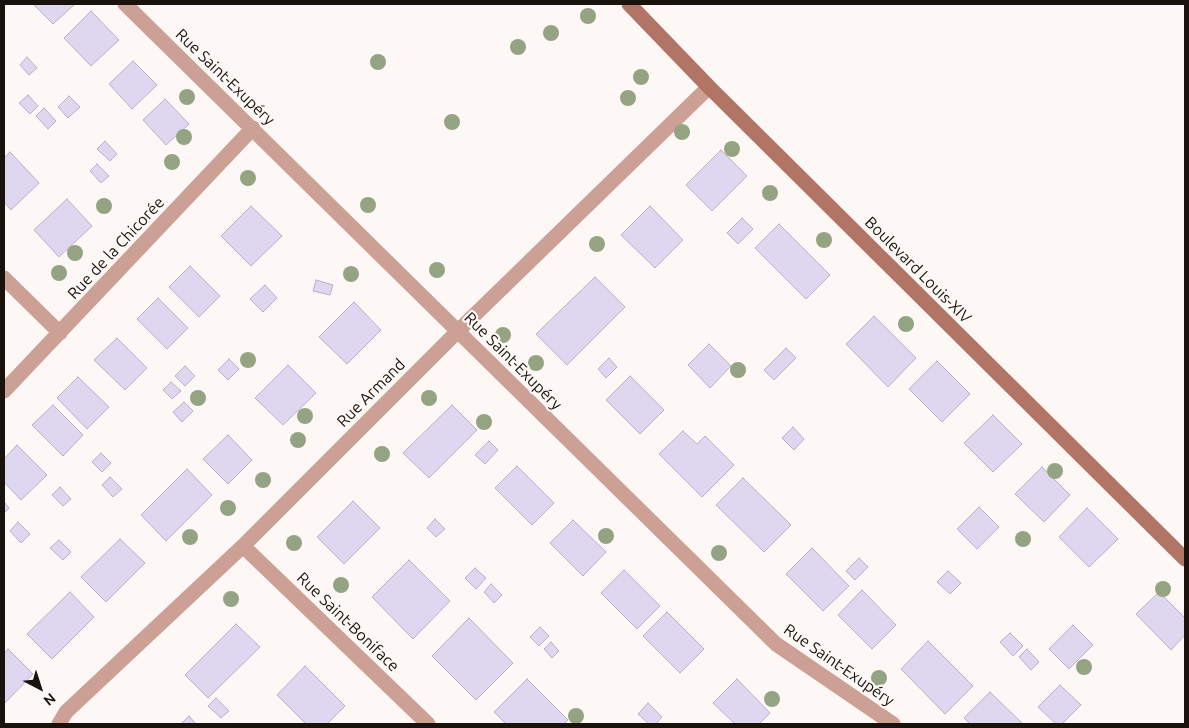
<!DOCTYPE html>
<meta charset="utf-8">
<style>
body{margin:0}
#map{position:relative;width:1189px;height:728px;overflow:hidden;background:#fdf8f5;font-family:Ubuntu,sans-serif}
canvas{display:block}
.frame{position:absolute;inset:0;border:5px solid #1a120d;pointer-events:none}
.north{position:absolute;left:15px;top:663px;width:50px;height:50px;-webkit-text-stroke:4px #fdf8f5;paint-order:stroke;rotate:140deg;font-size:14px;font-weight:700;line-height:20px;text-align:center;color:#1a120d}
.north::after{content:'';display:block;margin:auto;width:18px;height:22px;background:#1a120d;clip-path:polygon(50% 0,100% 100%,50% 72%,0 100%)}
</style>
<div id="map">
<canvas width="1189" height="728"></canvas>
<div class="frame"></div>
<div class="north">N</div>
</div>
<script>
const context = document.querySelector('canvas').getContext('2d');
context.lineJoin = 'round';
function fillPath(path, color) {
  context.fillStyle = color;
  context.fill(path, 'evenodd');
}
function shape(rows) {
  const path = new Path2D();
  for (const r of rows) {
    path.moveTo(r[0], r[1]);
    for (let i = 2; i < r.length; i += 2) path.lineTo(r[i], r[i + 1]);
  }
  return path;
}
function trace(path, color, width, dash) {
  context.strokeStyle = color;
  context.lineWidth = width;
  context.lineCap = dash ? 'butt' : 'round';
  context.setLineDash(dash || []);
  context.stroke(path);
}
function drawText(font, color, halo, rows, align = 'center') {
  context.font = font + ' Ubuntu,sans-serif';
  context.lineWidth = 4.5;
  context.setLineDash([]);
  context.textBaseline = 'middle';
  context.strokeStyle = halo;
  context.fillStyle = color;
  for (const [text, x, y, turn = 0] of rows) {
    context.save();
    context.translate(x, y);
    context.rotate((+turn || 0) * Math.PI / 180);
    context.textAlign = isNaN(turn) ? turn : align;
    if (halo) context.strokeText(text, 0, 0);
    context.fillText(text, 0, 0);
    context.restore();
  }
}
const building = shape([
 [33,4,75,4,53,24,33,4],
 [91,11,119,40,91,66,64,38,91,11],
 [27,57,37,68,29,75,20,65,27,57],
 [133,61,157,85,132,109,109,84,133,61],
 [28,95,38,106,30,114,19,103,28,95],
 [69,96,80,107,68,118,58,107,69,96],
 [165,99,189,124,166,145,143,120,165,99],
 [44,108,56,121,48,129,36,116,44,108],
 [105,141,117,154,110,161,97,149,105,141],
 [721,150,747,176,712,211,686,185,721,150],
 [10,152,39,183,11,210,4,202,4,158,10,152],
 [97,164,109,176,101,183,90,171,97,164],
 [67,199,92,226,59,257,34,230,67,199],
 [251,206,282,236,251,266,221,236,251,206],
 [650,206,683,240,655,268,621,235,650,206],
 [742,218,753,229,738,244,727,233,742,218],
 [779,224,830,275,806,299,755,248,779,224],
 [190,266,220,296,199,317,169,287,190,266],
 [595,277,625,307,567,365,536,334,595,277],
 [316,280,333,285,330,295,313,291,316,280],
 [265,285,277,298,263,312,250,299,265,285],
 [158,298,188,328,167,349,137,319,158,298],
 [354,302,381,330,347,364,319,337,354,302],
 [874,316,916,358,888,387,846,344,874,316],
 [117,338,147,368,125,390,94,360,117,338],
 [709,344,731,366,710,388,688,365,709,344],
 [786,348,796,358,774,380,764,370,786,348],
 [609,358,617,367,606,378,598,369,609,358],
 [229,359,239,369,228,380,218,370,229,359],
 [937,361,970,394,942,422,909,389,937,361],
 [288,365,316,393,283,425,255,398,288,365],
 [185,366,195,376,185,386,175,376,185,366],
 [630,376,664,410,640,434,606,400,630,376],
 [78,377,109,407,87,429,57,398,78,377],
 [171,382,181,391,172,399,163,390,171,382],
 [184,402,193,411,182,422,173,412,184,402],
 [53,405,83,435,63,456,32,425,53,405],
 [452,405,477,430,429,478,403,453,452,405],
 [993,415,1022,444,993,472,964,443,993,415],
 [793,427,804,439,794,450,782,438,793,427],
 [683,431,697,444,705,436,734,465,702,497,659,454,683,431],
 [228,435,252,460,228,484,203,459,228,435],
 [489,441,498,450,485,464,475,455,489,441],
 [17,445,47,475,21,500,4,482,4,459,17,445],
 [101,453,111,463,102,472,92,462,101,453],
 [517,466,554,503,532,525,495,488,517,466],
 [1042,467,1070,495,1044,522,1015,494,1042,467],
 [187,469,212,495,166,541,141,515,187,469],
 [110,477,122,489,113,497,102,485,110,477],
 [743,478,791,525,764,552,716,505,743,478],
 [60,487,71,499,63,506,52,495,60,487],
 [353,501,380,528,344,564,317,537,353,501],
 [4,502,9,508,4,513,4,502],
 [979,507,999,527,977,549,957,529,979,507],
 [1087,508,1118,539,1089,567,1059,537,1087,508],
 [435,519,445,529,436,537,427,528,435,519],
 [573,520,606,552,583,576,550,543,573,520],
 [18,522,30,534,21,543,10,531,18,522],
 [120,539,145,563,106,602,81,577,120,539],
 [59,540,71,552,63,560,50,548,59,540],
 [812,548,849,586,823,611,786,574,812,548],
 [859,558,868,567,855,580,846,571,859,558],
 [409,560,450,601,413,639,372,597,409,560],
 [475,568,486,578,476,589,465,578,475,568],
 [624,570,660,606,637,629,601,593,624,570],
 [948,571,961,583,950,594,937,582,948,571],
 [491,584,502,595,494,603,484,592,491,584],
 [862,590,896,625,872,649,838,615,862,590],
 [70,592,94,617,52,659,27,634,70,592],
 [1159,592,1185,618,1185,635,1171,650,1136,614,1159,592],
 [667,612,704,649,680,673,643,636,667,612],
 [469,618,513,663,476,700,432,656,469,618],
 [236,624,260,647,208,698,185,675,236,624],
 [1073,625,1093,645,1069,669,1049,649,1073,625],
 [540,627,549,636,539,646,530,637,540,627],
 [1010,633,1023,646,1013,656,1000,642,1010,633],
 [928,641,973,686,945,714,901,669,928,641],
 [551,642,559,651,552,658,544,649,551,642],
 [8,649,33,674,4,704,4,653,8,649],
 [1027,649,1039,662,1031,670,1019,657,1027,649],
 [305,666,345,706,327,724,306,724,277,695,305,666],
 [527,679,568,720,564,724,506,724,494,712,527,679],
 [737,679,770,713,759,724,735,724,713,703,737,679],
 [1060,685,1081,705,1062,724,1056,724,1038,707,1060,685],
 [990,692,1023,724,970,724,964,718,990,692],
 [216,698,229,711,221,718,208,706,216,698],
 [648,703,662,717,656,724,649,724,638,714,648,703],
 [189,716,196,724,181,724,189,716]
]);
fillPath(building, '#dfd7ef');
trace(building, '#b8b0c7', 1);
trace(shape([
 [125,4,776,644,893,724],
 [4,278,60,333],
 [4,391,253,128],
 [243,546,428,724],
 [59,724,66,712,243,546,458,331,709,87]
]), '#cca095', 15);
trace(shape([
 [629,4,709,87,1185,559]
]), '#b27465', 15);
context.fillStyle = '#94a382';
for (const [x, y] of [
 [588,16],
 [551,33],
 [518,47],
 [378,62],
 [641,77],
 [187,97],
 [628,98],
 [452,122],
 [682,132],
 [184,137],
 [732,149],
 [172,162],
 [248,178],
 [770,193],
 [368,205],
 [104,206],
 [824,240],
 [597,244],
 [75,253],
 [437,270],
 [59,273],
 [351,274],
 [906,324],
 [503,335],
 [248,360],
 [536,363],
 [738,370],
 [198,398],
 [429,398],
 [305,416],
 [484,422],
 [298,440],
 [382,454],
 [1055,471],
 [263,480],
 [228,508],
 [606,536],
 [190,537],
 [1023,539],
 [294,543],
 [719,553],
 [341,585],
 [1163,589],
 [231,599],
 [1084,667],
 [879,678],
 [772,699],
 [576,716]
]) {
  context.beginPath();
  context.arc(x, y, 8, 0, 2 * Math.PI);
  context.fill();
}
drawText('16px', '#1a120d', '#fdf8f5', [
 ["Rue Saint-Exupéry",225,77,44],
 ["Rue de la Chicorée",116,248,-47],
 ["Boulevard Louis-XIV",918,270,45],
 ["Rue Saint-Exupéry",513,361,45],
 ["Rue Armand",371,393,-45],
 ["Rue Saint-Boniface",348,622,44],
 ["Rue Saint-Exupéry",839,665,35]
]);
</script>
